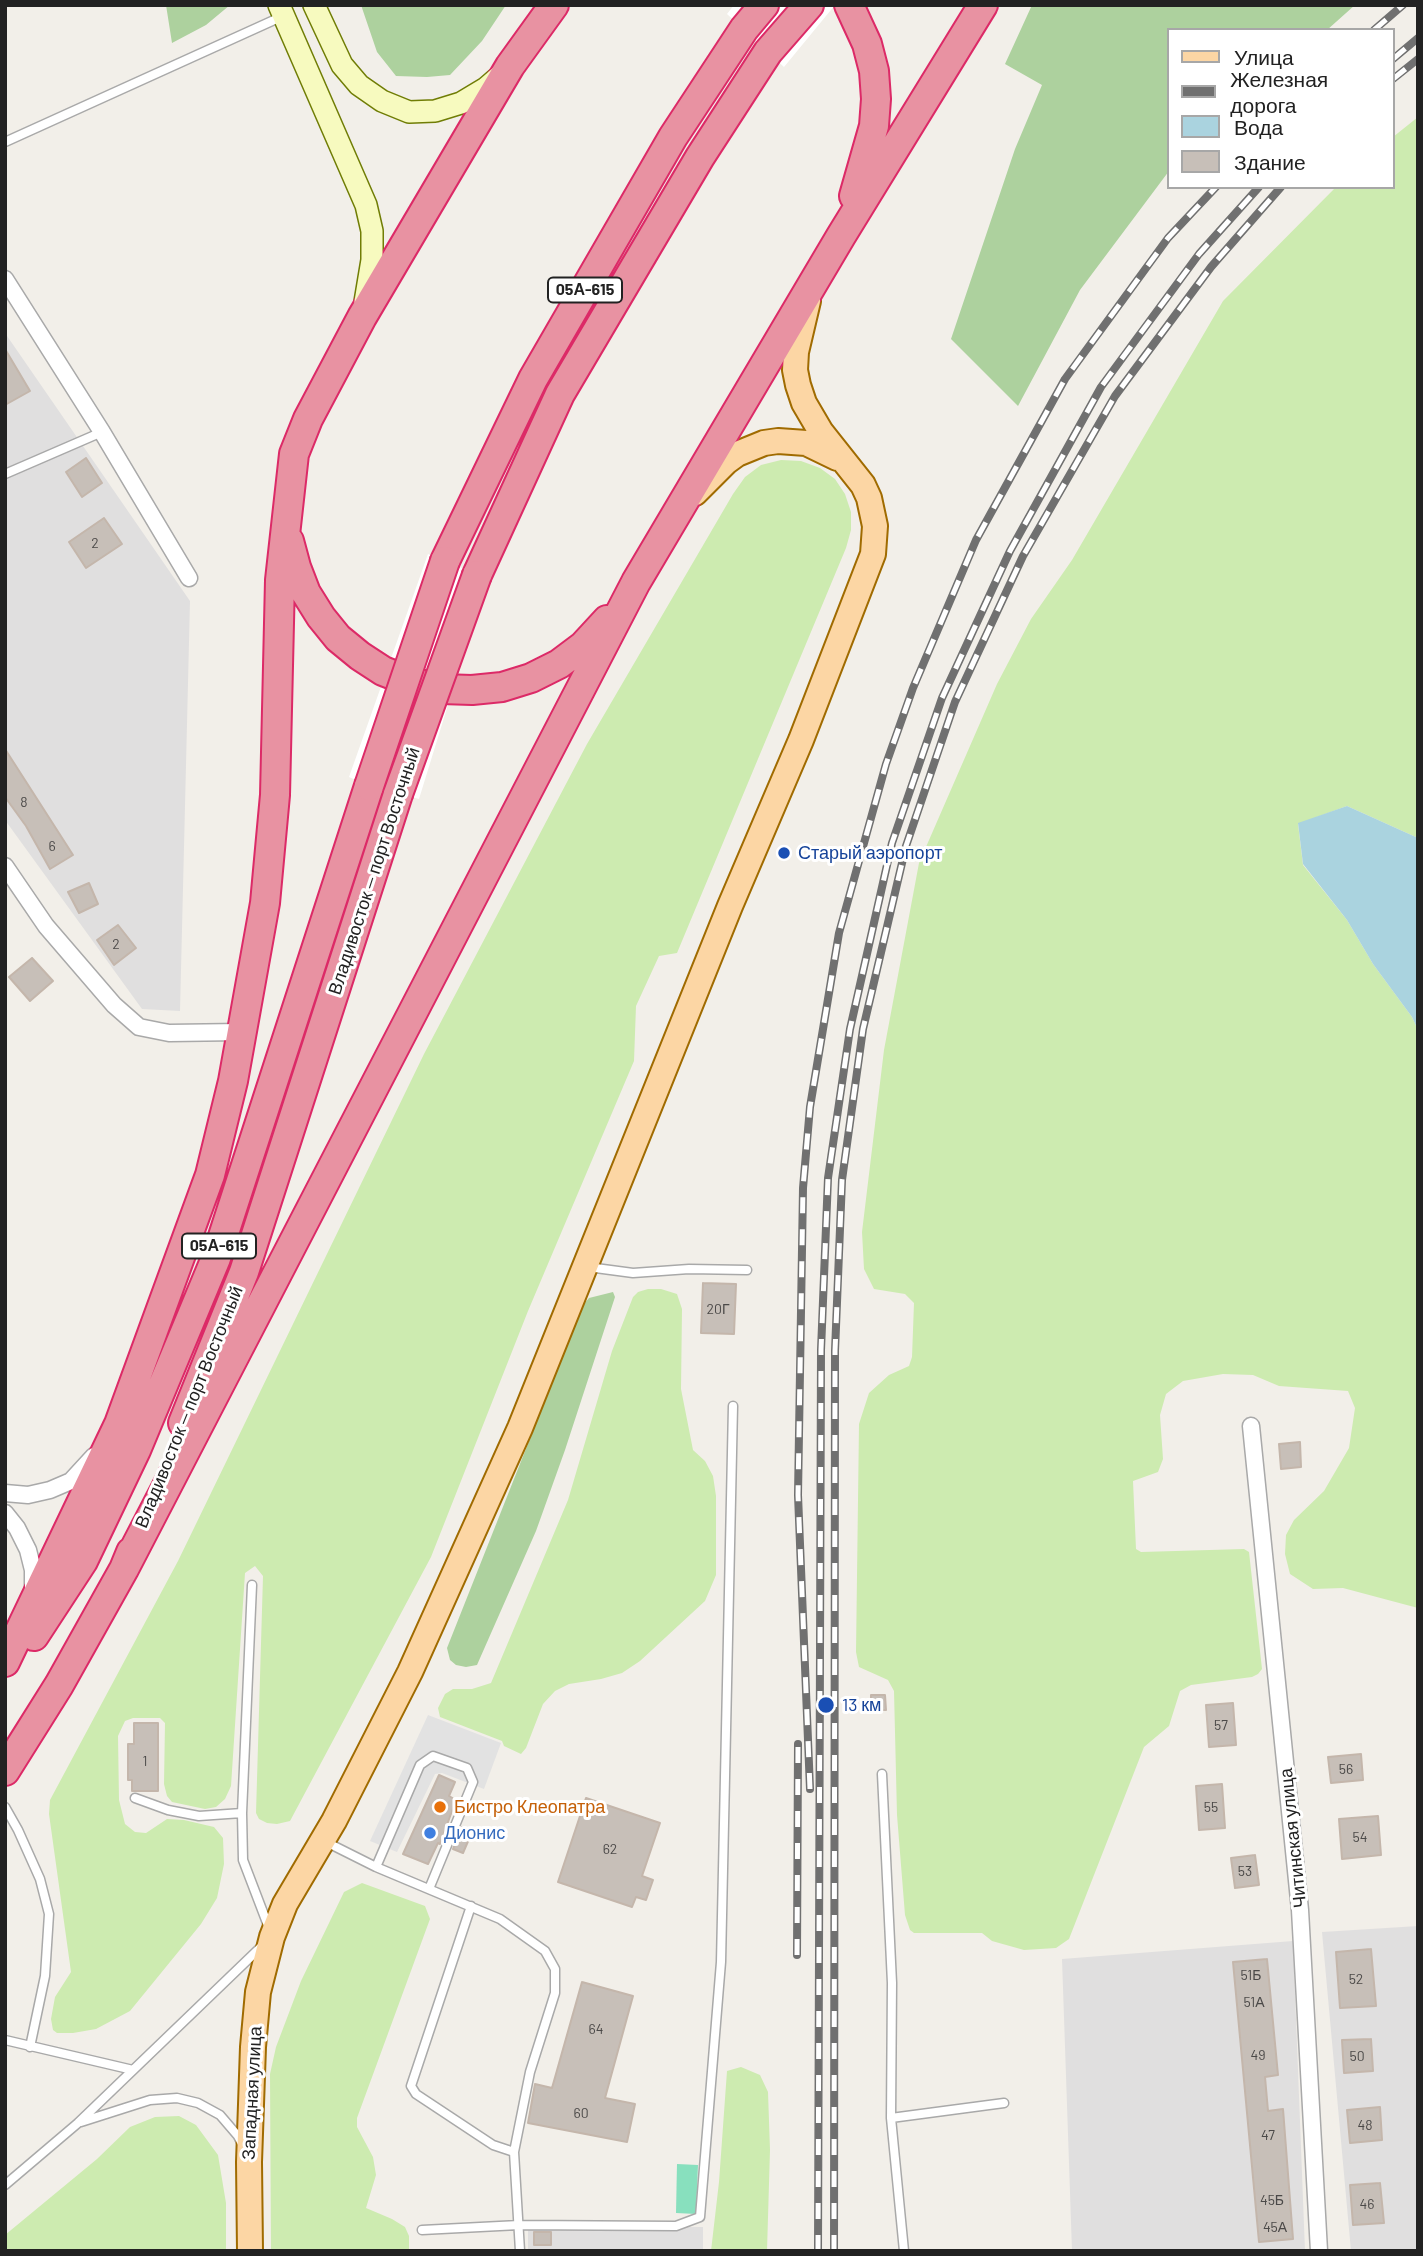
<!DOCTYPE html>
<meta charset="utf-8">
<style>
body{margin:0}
#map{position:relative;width:1423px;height:2256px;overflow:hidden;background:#f2efe9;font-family:Barlow,sans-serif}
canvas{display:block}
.frame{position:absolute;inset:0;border:7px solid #222;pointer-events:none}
.legend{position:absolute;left:1167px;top:28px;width:228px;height:161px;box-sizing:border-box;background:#fff;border:2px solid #a7a7a7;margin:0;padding:9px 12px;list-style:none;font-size:21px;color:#222}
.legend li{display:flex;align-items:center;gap:14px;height:35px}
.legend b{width:35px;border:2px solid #a7a7a7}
</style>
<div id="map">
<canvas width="1423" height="2256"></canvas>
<div class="frame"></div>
<ul class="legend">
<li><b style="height:9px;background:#fcd6a4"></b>Улица</li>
<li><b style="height:9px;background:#707070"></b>Железная дорога</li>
<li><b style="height:19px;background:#aad3df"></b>Вода</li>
<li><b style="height:19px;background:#c7bfb8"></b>Здание</li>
</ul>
</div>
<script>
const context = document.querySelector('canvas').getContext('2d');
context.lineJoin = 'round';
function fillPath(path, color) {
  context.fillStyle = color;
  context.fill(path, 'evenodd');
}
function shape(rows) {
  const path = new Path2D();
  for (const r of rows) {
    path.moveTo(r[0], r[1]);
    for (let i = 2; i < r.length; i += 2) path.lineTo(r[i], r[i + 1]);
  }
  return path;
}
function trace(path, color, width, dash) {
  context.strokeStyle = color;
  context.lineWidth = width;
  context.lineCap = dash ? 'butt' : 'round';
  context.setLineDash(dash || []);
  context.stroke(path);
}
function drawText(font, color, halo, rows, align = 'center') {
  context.font = font + ' Barlow,sans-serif';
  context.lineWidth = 6;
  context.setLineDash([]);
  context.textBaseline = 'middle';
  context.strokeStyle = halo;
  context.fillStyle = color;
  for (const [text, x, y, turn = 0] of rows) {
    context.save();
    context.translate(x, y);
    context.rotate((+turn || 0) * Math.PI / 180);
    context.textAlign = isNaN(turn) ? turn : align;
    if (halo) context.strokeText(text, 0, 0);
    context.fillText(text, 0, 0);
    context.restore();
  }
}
fillPath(shape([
 [5,333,190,601,180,1011,142,1009,5,820],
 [1418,1926,1418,2251,1351,2251,1322,1932],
 [1293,1941,1305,2251,1072,2251,1062,1959],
 [528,2226,703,2227,703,2251,528,2251]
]), '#e0dfdf');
fillPath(shape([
 [1418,117,1418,838,1347,806,1298,824,1303,865,1347,920,1373,964,1412,1017,1418,1030,1418,1608,1343,1588,1313,1589,1290,1574,1285,1554,1286,1535,1294,1520,1324,1491,1349,1448,1355,1408,1348,1391,1279,1386,1253,1375,1223,1374,1183,1381,1166,1394,1160,1415,1163,1459,1158,1472,1133,1481,1136,1549,1141,1552,1244,1549,1249,1552,1262,1669,1258,1674,1252,1677,1191,1685,1180,1691,1169,1726,1144,1747,1069,1939,1056,1948,1024,1950,992,1941,982,1933,914,1933,910,1930,905,1915,897,1815,894,1691,888,1680,859,1667,856,1652,859,1424,869,1393,889,1375,909,1366,912,1357,914,1303,905,1294,874,1289,864,1269,862,1232,884,1050,919,863,997,684,1031,619,1072,560,1223,301,1336,187,1393,187,1393,137],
 [781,460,801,461,820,468,835,479,845,494,851,512,851,530,846,548,677,953,659,956,636,1006,634,1061,528,1311,431,1557,290,1821,277,1824,267,1823,259,1819,256,1813,263,1576,255,1566,245,1573,231,1786,225,1799,216,1807,205,1809,172,1802,167,1796,164,1784,165,1723,160,1718,133,1718,125,1721,118,1736,119,1800,125,1824,135,1832,146,1833,167,1819,184,1820,214,1827,223,1838,224,1864,217,1898,201,1924,130,2011,96,2029,73,2033,57,2033,53,2030,51,2019,55,1997,71,1972,49,1814,50,1800,178,1561,424,1054,587,744,733,494,745,477,761,465],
 [648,1289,661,1289,677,1294,682,1309,681,1389,693,1450,705,1461,713,1476,716,1496,716,1575,705,1601,640,1661,622,1673,601,1679,569,1684,555,1691,543,1704,526,1748,521,1754,504,1746,502,1741,440,1717,438,1708,445,1694,453,1689,472,1689,491,1683,568,1500,612,1351,633,1297,638,1292],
 [362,1883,425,1906,430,1919,357,2118,357,2127,373,2157,376,2175,366,2208,392,2219,405,2227,409,2236,409,2251,271,2251,270,2074,276,2047,301,1981,344,1892],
 [741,2067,760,2075,768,2092,770,2150,767,2251,711,2251,719,2182,727,2071],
 [179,2116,196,2125,218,2155,226,2203,226,2251,5,2251,5,2235,97,2159,130,2127,155,2117]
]), '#cdebb0');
fillPath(shape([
 [166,5,230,5,206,25,172,43],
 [361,5,506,5,482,41,450,75,427,77,396,76,377,52],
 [1032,5,1355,5,1327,30,1169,30,1169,171,1080,290,1018,406,951,339,1015,149,1042,85,1005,64],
 [613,1292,615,1297,565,1450,536,1531,477,1665,466,1667,456,1665,450,1660,447,1648,583,1305,589,1298]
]), '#add19e');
fillPath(shape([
 [677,2164,698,2165,696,2214,676,2213]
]), '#88e0be');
fillPath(shape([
 [428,1715,501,1743,484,1789,442,1773,435,1774,397,1852,370,1841]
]), '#e2e2e2');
fillPath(shape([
 [1347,806,1418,838,1418,1030,1412,1017,1373,964,1347,920,1303,864,1298,823]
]), '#aad3df');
fillPath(shape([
 [734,5,835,5,784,67,727,14],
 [428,554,491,580,463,656,419,799,369,786,349,777]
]), '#fff');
const building = shape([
 [5,349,30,391,5,405,5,349],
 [86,458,102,483,82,497,66,472,86,458],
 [104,518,122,544,86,568,69,542,104,518],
 [5,749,73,855,50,869,26,826,5,797,5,749],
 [89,883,98,904,79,913,68,892,89,883],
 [118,925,136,948,114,965,97,940,118,925],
 [32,958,53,981,30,1001,9,977,32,958],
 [703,1283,736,1284,734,1334,701,1333,703,1283],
 [1300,1442,1301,1467,1281,1469,1279,1444,1300,1442],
 [871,1695,885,1695,886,1710,871,1710,871,1695],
 [1233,1703,1236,1745,1209,1747,1206,1705,1233,1703],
 [134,1723,158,1723,158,1791,132,1791,132,1780,128,1780,128,1744,134,1744,134,1723],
 [1361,1754,1363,1780,1331,1783,1328,1757,1361,1754],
 [439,1775,455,1782,449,1796,456,1800,440,1844,438,1843,428,1864,403,1854,439,1775],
 [1222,1784,1225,1828,1199,1830,1196,1786,1222,1784],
 [586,1798,660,1823,642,1876,653,1880,646,1900,636,1897,632,1907,558,1882,586,1798],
 [1378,1816,1381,1855,1342,1859,1339,1819,1378,1816],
 [461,1827,472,1832,463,1853,453,1849,461,1827],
 [1255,1855,1259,1885,1235,1888,1231,1858,1255,1855],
 [1371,1949,1376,2006,1340,2008,1336,1952,1371,1949],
 [1267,1959,1278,2075,1265,2077,1268,2111,1283,2109,1293,2239,1259,2242,1233,1962,1267,1959],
 [582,1982,633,1996,605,2098,635,2104,627,2142,528,2123,535,2084,552,2088,582,1982],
 [1371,2039,1373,2071,1344,2073,1342,2040,1371,2039],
 [1380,2107,1382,2140,1350,2143,1347,2110,1380,2107],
 [1380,2183,1384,2223,1353,2225,1350,2185,1380,2183],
 [534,2232,551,2232,551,2245,534,2245,534,2232]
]);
fillPath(building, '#c7bfb8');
trace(building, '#c4b6ab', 2);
const lane = shape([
 [5,142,283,16],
 [5,474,102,432],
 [588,1267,633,1273,689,1269,747,1270],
 [252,1585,242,1813,243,1860,269,1928],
 [882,1774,892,1983,891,2118,904,2251],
 [135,1798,168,1810,199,1816,242,1813],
 [5,1807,18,1830,40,1879,49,1914,45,1976,30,2047],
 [326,1842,376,1867,500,1919,545,1951,555,1969,555,1993,530,2072,514,2152,520,2251],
 [376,1867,420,1765,433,1756,467,1768,473,1782,429,1889],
 [471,1906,411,2086,416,2094,493,2145,514,2152],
 [5,2040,133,2070],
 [891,2118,1004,2103],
 [81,2122,150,2100,177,2098,198,2103,220,2115,238,2136,242,2144],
 [5,2185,78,2123,262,1946],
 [422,2230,519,2225,676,2226,700,2217,721,1962,733,1406]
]);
const street = shape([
 [5,279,102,432,189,578],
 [5,866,46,926,114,1005,139,1027,169,1033,241,1032],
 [1251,1426,1300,1910,1319,2251],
 [5,1493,28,1495,50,1490,71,1481,94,1456],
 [5,1513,17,1528,28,1550,33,1570,33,1590]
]);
const secondary = shape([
 [279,5,366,205,372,231,372,260,365,302],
 [314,5,342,65,359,85,382,101,409,112,435,111,461,103,486,88,501,75]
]);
const primary = shape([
 [695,493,726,462,737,454,764,443,778,441,806,443,837,458],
 [250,2251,249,2162,253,2047,258,1992,272,1937,285,1904,334,1821,410,1672,520,1428,730,906,801,740,873,554,875,526,869,498,863,485,821,432,804,403,798,385,795,370,796,352,808,301]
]);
const highway = shape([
 [849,5,867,44,874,71,876,99,874,126,854,196],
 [289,541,296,567,306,593,321,617,338,638,360,656,383,671,411,682,441,689,472,690,502,687,531,678,559,664,583,646,607,620],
 [445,561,533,379,673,137,744,29,764,5],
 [477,575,560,394,700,157,768,52,809,5],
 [183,1423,244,1272,398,794],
 [124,1569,636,582,841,236,983,5],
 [34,1636,83,1561,136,1450,216,1258,369,786],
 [5,1662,119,1424,210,1175,233,1081,265,903,275,795,280,580,294,454,308,419,362,317,510,66,554,5],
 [5,1771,59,1685,124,1569,131,1552]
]);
trace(lane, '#a9a9a9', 11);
trace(street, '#a9a9a9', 19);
trace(secondary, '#707d05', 24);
trace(primary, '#a06b00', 28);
trace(highway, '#dc2a67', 32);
trace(lane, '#fff', 8);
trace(street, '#fff', 16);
trace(secondary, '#f7fabf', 21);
trace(primary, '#fcd6a4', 24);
trace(highway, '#e892a2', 28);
const rail = shape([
 [1374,30,1403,5],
 [1393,59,1418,38],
 [1393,79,1418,59],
 [810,1789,798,1495,803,1188,810,1107,839,933,886,764,913,688,976,540,1065,379,1168,238,1216,187],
 [797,1955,798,1744],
 [818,2251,821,1350,828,1178,850,1029,892,843,942,698,1010,551,1101,387,1199,254,1259,187],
 [834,2251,835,1351,842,1180,863,1029,906,846,955,702,1023,556,1115,396,1211,267,1281,187]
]);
trace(rail, '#707070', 8);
trace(rail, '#fff', 5, [16]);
const highwayBridge = shape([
 [369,786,445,561],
 [398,794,477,575]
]);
trace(highwayBridge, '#dc2a67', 32, []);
trace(highwayBridge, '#e892a2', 28);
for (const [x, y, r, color] of [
 [784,853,7,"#1a4fb4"],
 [826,1705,9,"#1a4fb4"],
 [440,1807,7,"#e8710a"],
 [430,1833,7,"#3f7fe0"]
]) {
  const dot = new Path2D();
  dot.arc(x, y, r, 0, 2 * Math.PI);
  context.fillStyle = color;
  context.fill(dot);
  trace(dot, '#fff', 2.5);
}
drawText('14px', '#4b4948', null, [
 ["2",95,543],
 ["8",24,802],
 ["6",52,846],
 ["2",116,944],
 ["20Г",718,1309],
 ["57",1221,1725],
 ["1",145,1761],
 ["56",1346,1769],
 ["55",1211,1807],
 ["54",1360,1837],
 ["62",610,1849],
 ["53",1245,1871],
 ["51Б",1251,1975],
 ["52",1356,1979],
 ["51А",1254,2002],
 ["64",596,2029],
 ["49",1258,2055],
 ["50",1357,2056],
 ["60",581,2113],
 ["48",1365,2125],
 ["47",1268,2135],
 ["45Б",1272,2200],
 ["46",1367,2204],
 ["45А",1275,2227]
]);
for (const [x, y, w] of [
 [585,290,74],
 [219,1246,74]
]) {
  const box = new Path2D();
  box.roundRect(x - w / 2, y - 12.5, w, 25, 5);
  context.fillStyle = '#fff';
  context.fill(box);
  trace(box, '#222', 2);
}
drawText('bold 16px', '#222', null, [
 ["05А-615",585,290],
 ["05А-615",219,1246]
]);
drawText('18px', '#164399', '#fff', [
 ["Старый аэропорт",798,853],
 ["13 км",842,1705]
], 'left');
drawText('18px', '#222', '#fff', [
 ["Владивосток — порт Восточный",374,871,-72],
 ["Владивосток — порт Восточный",189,1407,-68],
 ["Читинская улица",1293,1838,-96],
 ["Западная улица",252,2093,-87]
]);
drawText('18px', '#c56008', '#fff', [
 ["Бистро Клеопатра",454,1807]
], 'left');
drawText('18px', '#366cbe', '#fff', [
 ["Дионис",444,1833]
], 'left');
</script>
